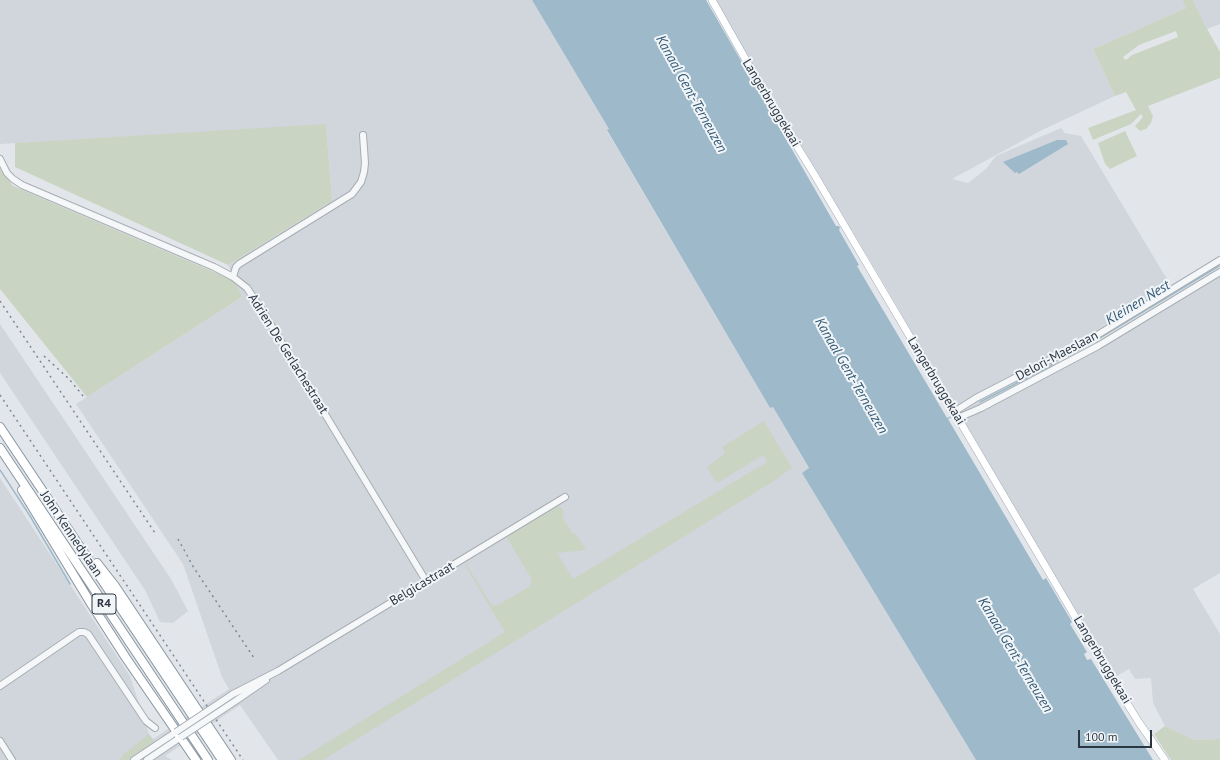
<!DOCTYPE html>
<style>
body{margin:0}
#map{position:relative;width:1220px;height:760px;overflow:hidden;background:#e2e6ea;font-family:"PT Sans",sans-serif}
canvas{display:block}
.scale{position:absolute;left:1078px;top:730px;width:74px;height:18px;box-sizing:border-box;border:2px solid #2a3642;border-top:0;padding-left:5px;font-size:12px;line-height:14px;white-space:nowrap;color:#2a3642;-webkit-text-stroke:3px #f2f5f8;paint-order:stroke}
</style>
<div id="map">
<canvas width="1220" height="760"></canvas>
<div class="scale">100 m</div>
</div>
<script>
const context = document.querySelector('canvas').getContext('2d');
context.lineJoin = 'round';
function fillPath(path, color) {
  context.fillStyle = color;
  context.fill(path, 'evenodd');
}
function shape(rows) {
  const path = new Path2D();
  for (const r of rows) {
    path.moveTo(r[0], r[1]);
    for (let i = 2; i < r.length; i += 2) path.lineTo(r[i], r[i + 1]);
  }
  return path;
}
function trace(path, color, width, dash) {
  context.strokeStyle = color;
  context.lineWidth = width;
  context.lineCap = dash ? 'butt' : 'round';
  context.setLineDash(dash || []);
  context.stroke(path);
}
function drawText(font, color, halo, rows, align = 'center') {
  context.font = font + ' "PT Sans",sans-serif';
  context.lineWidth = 4;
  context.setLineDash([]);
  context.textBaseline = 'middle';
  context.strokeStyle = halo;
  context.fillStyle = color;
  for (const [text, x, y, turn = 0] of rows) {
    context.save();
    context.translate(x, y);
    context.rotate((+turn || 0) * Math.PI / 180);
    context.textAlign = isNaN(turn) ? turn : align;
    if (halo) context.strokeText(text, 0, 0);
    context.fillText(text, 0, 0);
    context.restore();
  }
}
fillPath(shape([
 [0,0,532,0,609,129,607,131,770,408,773,407,809,469,802,473,976,760,278,760,240,705,165,756,172,760,0,760,0,478,130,676,149,734,153,739,229,689,222,677,183,564,76,404,242,297,228,265,332,201,326,125,0,144],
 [714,0,1182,0,1186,8,1093,49,1115,96,1042,130,952,179,968,183,986,169,996,156,1061,128,1065,133,1081,136,1170,284,1090,334,1054,352,1062,367,1220,275,1220,573,1193,589,1220,634,1220,739,1194,740,1165,726,1153,703,1151,678,1135,679,1129,669,1115,677,931,365,883,282],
 [1193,0,1220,0,1220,24,1207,29],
 [0,324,171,579,188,611,173,623,160,622,145,590,0,373]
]), '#d0d6dc');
fillPath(shape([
 [1182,0,1193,0,1205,25,1220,52,1220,78,1148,106,1153,116,1151,123,1146,129,1140,131,1135,126,1143,117,1141,114,1131,124,1093,140,1088,128,1136,110,1126,92,1115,96,1093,49,1186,8],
 [1176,31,1178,37,1132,55,1126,60,1123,57,1139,45],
 [326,124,332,201,228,265,15,167,15,143],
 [1125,131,1137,156,1110,169,1105,164,1098,143],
 [0,169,13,186,235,281,242,297,87,397,0,289],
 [764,421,792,468,780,476,780,477,323,760,299,760,505,632,465,565,466,564,491,604,494,606,498,605,529,587,531,582,531,578,507,538,509,535,557,506,561,507,564,513,562,517,573,534,576,534,586,550,557,553,573,579,767,462,763,455,717,483,707,467,725,454,722,447],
 [1165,726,1194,740,1220,739,1220,760,1171,760,1154,734],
 [149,734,155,742,129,760,119,760,125,753]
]), '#cad4c3');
fillPath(shape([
 [532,0,706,0,836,226,839,226,840,228,839,230,859,265,857,266,947,418,951,416,952,417,948,419,1043,580,1046,578,1072,622,1070,624,1087,652,1084,654,1087,660,1091,659,1153,760,976,760,802,473,809,468,773,407,770,408,607,130,609,129],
 [1057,140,1066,140,1068,144,1019,174,1017,172,1015,173,1003,162]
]), '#9db9ca');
trace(shape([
 [1068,356,1093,342,1219,266],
 [980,402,1052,365],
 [0,470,30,516,70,584]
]), '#9db9ca', 1.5);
const minor = shape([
 [0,159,7,173,13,179,22,185,214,267,233,277,247,288,265,315,426,581],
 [233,277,236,267,239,264,352,194,361,182,364,172,365,163,363,135],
 [954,412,976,398,1094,337,1220,260],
 [958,418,981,408,1098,346,1220,272],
 [0,686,79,632,84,632,88,634,146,721,155,728],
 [233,694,278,671,565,497],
 [237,700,266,680],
 [0,741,12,760],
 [134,760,176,732],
 [147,760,181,737]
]);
const major = shape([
 [712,0,772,106,814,174,1106,669,1138,721,1165,760]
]);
const highway = shape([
 [0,427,222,760],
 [0,448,208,760],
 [22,490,90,602,126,658,196,760],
 [97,563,115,586,231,760]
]);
trace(minor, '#a7aeb4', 8);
trace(major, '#a1acb6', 8);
trace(highway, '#8996a1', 10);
trace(minor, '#f5f7f9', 6);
trace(major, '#fff', 7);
trace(highway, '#fff', 8);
trace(shape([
 [0,301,155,533],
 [44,356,69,379,84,397],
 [0,395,243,760],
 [178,539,194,568,254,658]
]), '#7b8894', 1.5, [2, 4]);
const minorBridge = shape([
 [176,732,233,694],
 [181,737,237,700]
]);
trace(minorBridge, '#a7aeb4', 8, []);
trace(minorBridge, '#f5f7f9', 6);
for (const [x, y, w] of [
 [104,604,24]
]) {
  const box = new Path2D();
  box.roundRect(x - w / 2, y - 10, w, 20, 3);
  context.fillStyle = '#f2f5f8';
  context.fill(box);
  trace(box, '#2a3642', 1);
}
drawText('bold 12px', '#2a3642', null, [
 ["R4",104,604]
]);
drawText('13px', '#2a3642', '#f2f5f8', [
 ["Langerbruggekaai",771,103,59],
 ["Adrien De Gerlachestraat",288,354,58],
 ["Delori-Maeslaan",1057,356,-28],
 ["Langerbruggekaai",936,381,59],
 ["John Kennedylaan",71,534,56],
 ["Belgicastraat",422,584,-31],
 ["Langerbruggekaai",1102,660,59]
]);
drawText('italic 14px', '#345b77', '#f2f5f8', [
 ["Kanaal Gent-Terneuzen",691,94,61],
 ["Kleinen Nest",1138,303,-31],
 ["Kanaal Gent-Terneuzen",851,376,60],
 ["Kanaal Gent-Terneuzen",1015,655,59]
]);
</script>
